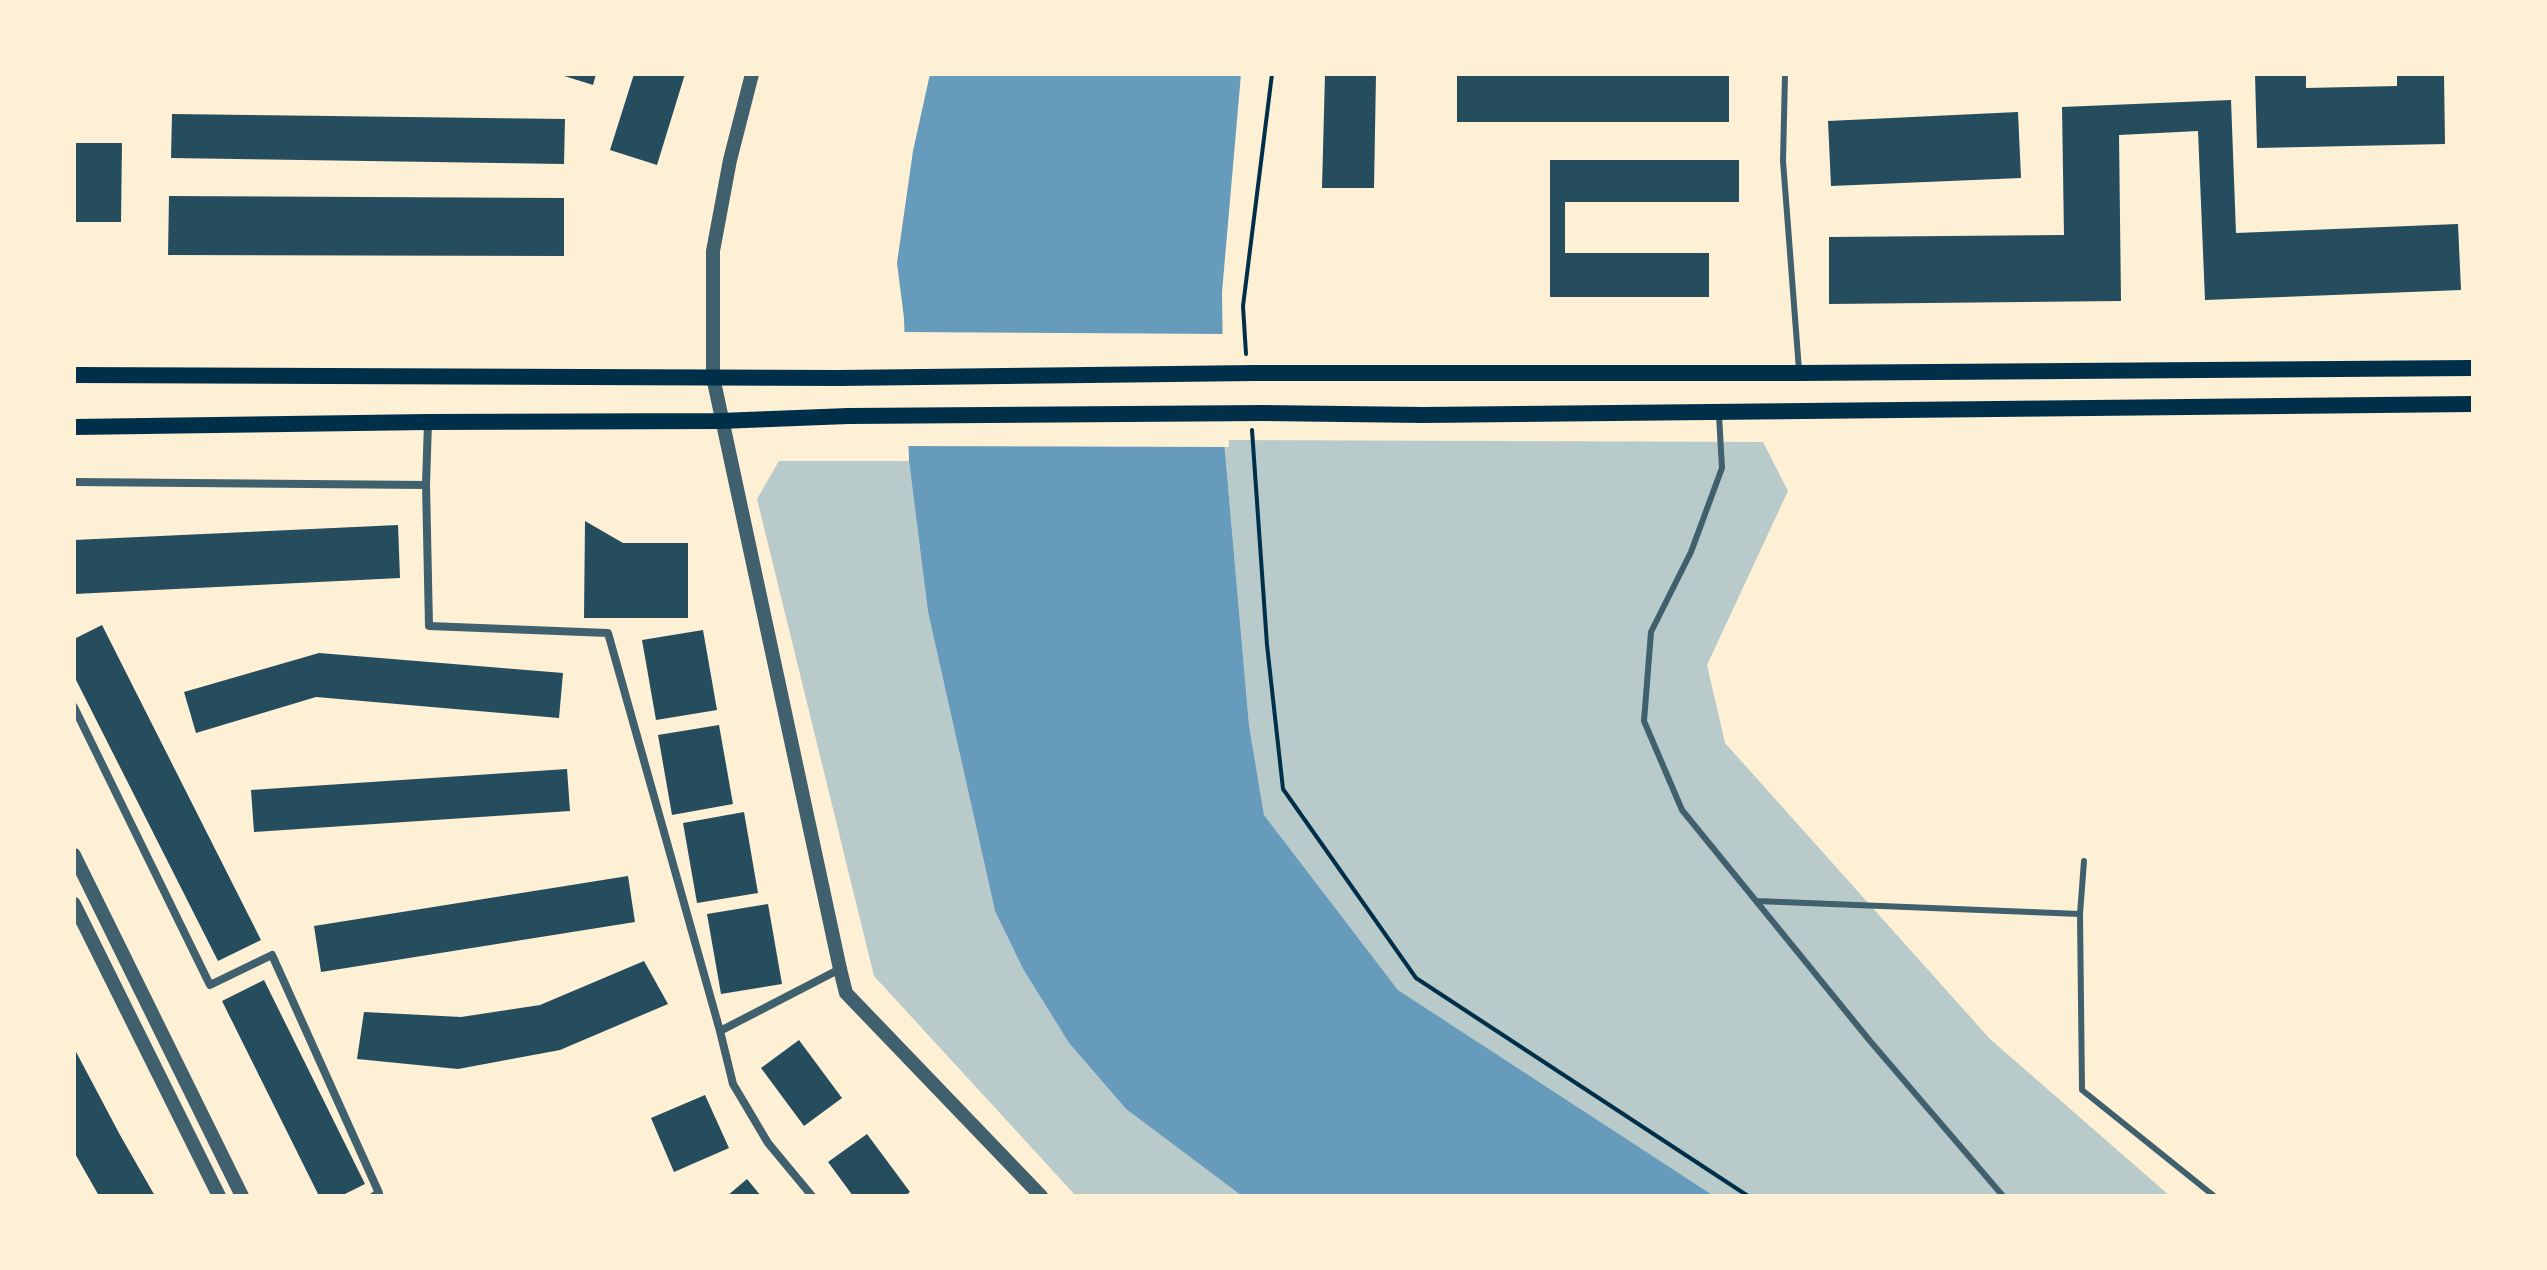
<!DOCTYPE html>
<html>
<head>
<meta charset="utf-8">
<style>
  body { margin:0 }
  #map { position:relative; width:2547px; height:1270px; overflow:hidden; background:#fdf0d5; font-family:"Varela Round",sans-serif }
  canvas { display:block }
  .frame { position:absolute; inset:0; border:76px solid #fdf0d5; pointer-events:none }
</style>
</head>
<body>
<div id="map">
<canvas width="2547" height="1270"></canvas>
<div class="frame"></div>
</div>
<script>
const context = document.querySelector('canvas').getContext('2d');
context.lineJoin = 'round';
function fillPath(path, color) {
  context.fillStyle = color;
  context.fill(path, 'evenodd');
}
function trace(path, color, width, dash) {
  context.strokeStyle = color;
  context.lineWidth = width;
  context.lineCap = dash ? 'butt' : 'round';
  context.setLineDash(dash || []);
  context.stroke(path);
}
fillPath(new Path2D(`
  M1224,440l539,2 25,49 -81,174 18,78 265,296 180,157h-456l-316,-206 -134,-175 -15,-90z
  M779,461h130l19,151 67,299 28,58 46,74 57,66 116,87h-166l-202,-220 -117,-477z`), '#b9caca');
fillPath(new Path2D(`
  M930,74h311l-19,218 2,148 25,285 15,90 134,175 316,206h-472l-116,-87 -57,-66 -46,-74 -28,-58 -67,-299 -19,-151 -5,-143 -7,-55 16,-112z`), '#669bbc');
fillPath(new Path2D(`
  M901,332l326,2 2,113 -324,-1z`), '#fdf0d5');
fillPath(new Path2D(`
  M558,74h38l-3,11z
  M634,74h51l-28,91 -47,-15z
  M1325,74h51l-2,114h-52z
  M1457,74h272v48h-272z
  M2255,74h51v14l91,-2v-12h47l1,70 -188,4z
  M2231,100l5,133 222,-9 3,66 -256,10 -7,-169 -79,4 2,166 -292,3v-67l235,-2 -2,-128z
  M2018,112l3,66 -190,8 -3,-65z
  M172,114l393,5 -1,45 -393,-6z
  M74,143h48l-1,79h-47z
  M1550,160h189v42h-174v51h144v44h-159z
  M169,196l395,2v58l-396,-1z
  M585,521l38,22h65v75h-104z
  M398,525l2,53 -326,16v-54z
  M102,625l159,315 -43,21 -144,-285v-37z
  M703,630l14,80 -61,10 -14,-80z
  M319,653l244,20 -4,45 -243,-21 -120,36 -12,-41z
  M719,725l14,79 -61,11 -14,-80z
  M567,769l3,42 -316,21 -3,-42z
  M744,812l14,81 -61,10 -14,-80z
  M628,876l7,46 -314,50 -7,-46z
  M768,904l14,80 -61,10 -14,-80z
  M644,961l24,43 -108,46 -102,19 -101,-10 7,-47 97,5 79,-12z
  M264,980l101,204 -24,12h-22l-97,-195z
  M799,1040l43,58 -38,28 -43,-58z
  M74,1048l46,87 35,61h-56l-21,-37 -4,-7z
  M705,1095l24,53 -55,24 -23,-54z
  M867,1134l43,58 -5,4h-52l-25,-34z
  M747,1179l14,17h-34z`), '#264d5e');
trace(new Path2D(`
  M1246,354l-3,-48 29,-232
  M1252,430l15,215 16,144 133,189 332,218`), '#003049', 4);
trace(new Path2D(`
  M1785,74l-2,87 16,209
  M1719,415l3,53 -31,84 -40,80 -7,89 38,89 188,231 133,155
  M2084,861l-4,53 2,176 132,106
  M1757,901l323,13`), '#3f606c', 6);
trace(new Path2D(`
  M74,482l352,3 3,141 179,7 112,398 120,-62
  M426,485l2,-63
  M74,707l136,278 62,-30 107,238 -5,3
  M720,1031l13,53 35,59 44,53`), '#3f606c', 8);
trace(new Path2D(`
  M752,74l-22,86 -17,91v126l127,592 6,24 195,203
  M74,855l168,341
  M74,904l145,292`), '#3f606c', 14);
trace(new Path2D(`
  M74,375l765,3 415,-5h545l674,-5
  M74,427l354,-5 292,-1 128,-5 416,-3 159,2 1050,-11`), '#003049', 16);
</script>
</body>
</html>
